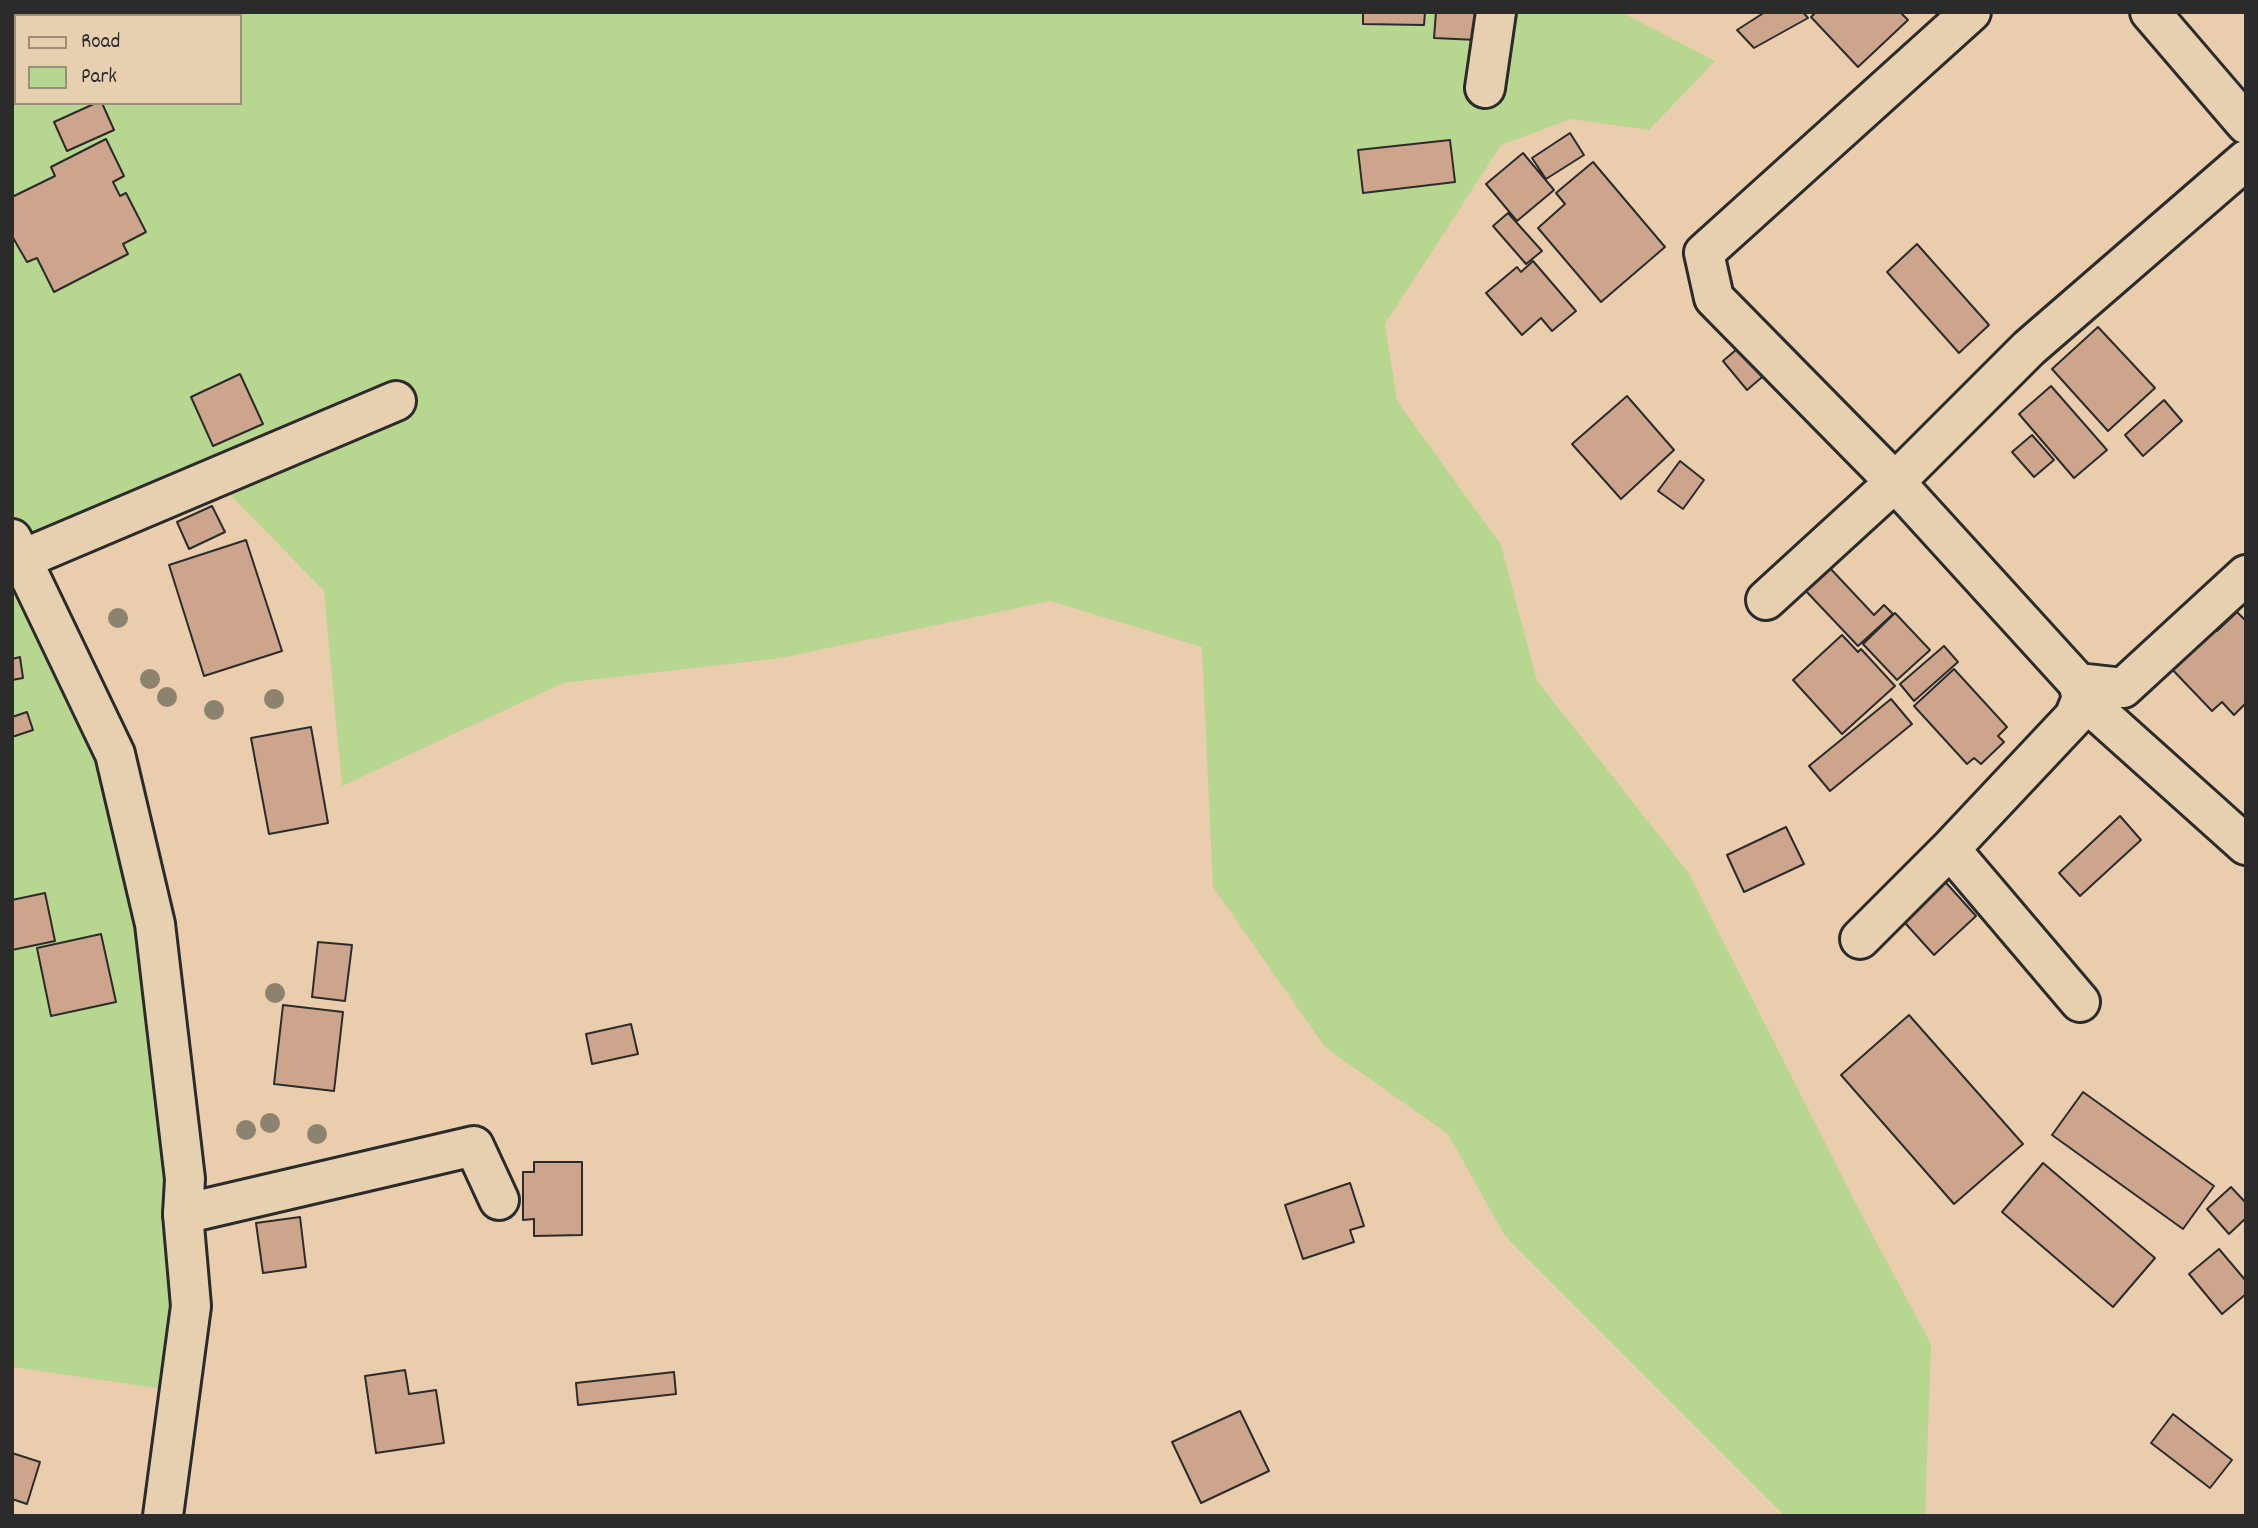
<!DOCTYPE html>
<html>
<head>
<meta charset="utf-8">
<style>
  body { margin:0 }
  #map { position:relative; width:2258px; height:1528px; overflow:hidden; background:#e9cdad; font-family:Dekko,sans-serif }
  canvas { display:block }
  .frame { position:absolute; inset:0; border:14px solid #2b2b2b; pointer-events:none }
  .legend { position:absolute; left:14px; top:14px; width:228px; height:91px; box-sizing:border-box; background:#e7d0b0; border:2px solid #9c8e7b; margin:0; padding:9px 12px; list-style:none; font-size:21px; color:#2b2b2b }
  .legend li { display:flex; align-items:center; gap:14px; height:35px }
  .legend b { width:35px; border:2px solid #9c8e7b }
</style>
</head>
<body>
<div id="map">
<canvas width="2258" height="1528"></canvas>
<div class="frame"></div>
<ul class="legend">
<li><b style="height:9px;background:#e7d0b0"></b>Road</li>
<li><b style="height:19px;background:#b7d68f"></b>Park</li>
</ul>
</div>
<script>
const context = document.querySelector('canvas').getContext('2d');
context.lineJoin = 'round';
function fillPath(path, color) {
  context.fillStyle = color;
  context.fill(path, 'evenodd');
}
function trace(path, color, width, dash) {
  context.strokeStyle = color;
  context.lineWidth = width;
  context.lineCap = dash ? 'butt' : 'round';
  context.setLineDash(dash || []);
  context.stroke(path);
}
fillPath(new Path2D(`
  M12,12h1609l94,49 -66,69 -78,-11 -70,26 -116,179 12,77 104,144 36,136 151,191 169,334 74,138 -6,172h-140l-280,-280 -57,-102 -123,-87 -112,-160 -11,-240 -152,-46 -269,57 -218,25 -221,103 -18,-195 -108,-111 -190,96 135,350 31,295 -21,169 -159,-23zM16,16h224v87h-224z`), '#b7d68f');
const building = new Path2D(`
  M1363,12h62l-1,13 -61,-1z
  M1436,12h42l-1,28 -43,-2z
  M1765,12h38l5,6 -54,30 -17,-18z
  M1816,12h84l8,8 -50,47 -47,-50z
  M96,103h6l12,27 -47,21 -13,-29z
  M1570,133l14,22 -38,24 -14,-21z
  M106,139l18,37 -11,6 7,14 6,-3 20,39 -23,12 5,10 -74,38 -17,-34 -10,4 -15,-26v-39l43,-21 -4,-9z
  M1450,140l5,42 -92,11 -5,-43z
  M1523,153l31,37 -37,31 -31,-37z
  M1593,162l72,85 -64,55 -63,-74 27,-24 -9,-11z
  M1508,213l34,38 -16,13 -33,-38z
  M1917,244l72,81 -30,28 -72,-81z
  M1533,261l43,50 -24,20 -11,-13 -19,17 -36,-42 31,-26 4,5z
  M2098,327l57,61 -47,43 -56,-62z
  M1744,343l24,29 -21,18 -24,-29z
  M240,374l23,50 -50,22 -22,-49z
  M2051,386l56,64 -33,28 -55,-64z
  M1627,396l47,54 -53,49 -49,-55z
  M2164,400l18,21 -39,35 -18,-21z
  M2032,435l22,25 -20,17 -22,-25z
  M1680,461l24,19 -21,29 -25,-18z
  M212,506l13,26 -36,17 -12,-27z
  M246,540l36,111 -78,25 -35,-111z
  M1828,566l46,49 10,-10 9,9 -35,32 -54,-57z
  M2237,612l9,9v82l-12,12 -12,-13 -10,9 -45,-47 42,-41 8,8z
  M1895,613l35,37 -33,30 -34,-36z
  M1842,635l16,17 3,-3 34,37 -53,48 -49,-54z
  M1944,646l14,16 -44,39 -14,-17z
  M20,657l3,21 -11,2v-21z
  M1954,669l53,58 -9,9 6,6 -23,22 -7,-6 -7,6 -53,-58z
  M1891,699l21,25 -82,67 -21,-25z
  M27,712l6,18 -21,7v-20z
  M311,727l17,96 -59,11 -18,-96z
  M2120,816l21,24 -61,56 -21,-23z
  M1786,827l18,37 -60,28 -17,-37z
  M1939,875l37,41 -42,39 -37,-41z
  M45,893l10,48 -43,9v-50z
  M101,934l15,68 -65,14 -14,-68z
  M318,942l34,3 -7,56 -33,-4z
  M283,1005l60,7 -9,79 -60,-7z
  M1909,1015l114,129 -69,60 -113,-129z
  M631,1024l7,30 -46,10 -6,-30z
  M2083,1092l131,94 -31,43 -131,-94z
  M534,1162h48v73l-48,1v-17l-11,1v-48h11z
  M2043,1163l112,95 -42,49 -111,-95z
  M1350,1183l14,43 -14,4 4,12 -51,17 -18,-54z
  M2231,1187l15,16v15l-17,16 -22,-25z
  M300,1217l6,50 -43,6 -7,-50z
  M2219,1249l27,32v13l-24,20 -33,-40z
  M405,1370l4,24 27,-4 8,53 -68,10 -11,-77z
  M674,1372l2,22 -98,11 -2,-22z
  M1240,1411l29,60 -68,32 -29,-61z
  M2173,1414l59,46 -22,28 -59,-45z
  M12,1453l28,9 -13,42 -15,-5z`);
fillPath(building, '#cda58c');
trace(building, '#2b2b2b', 2);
const street = new Path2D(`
  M2150,12l96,112
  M1485,88l11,-76
  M23,559l373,-158
  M1766,600l129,-118 134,-134 217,-188
  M2078,683l45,5 123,-113
  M2082,698l164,147
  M1950,849l130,153
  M1860,939l90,-90 124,-132 8,-19 -4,-15 -183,-201 -181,-184 -10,-45 267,-241
  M183,1214l291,-68 25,54`);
const secondary = new Path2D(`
  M12,539l103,215 40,170 30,255 -2,35 8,92 -28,210`);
trace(street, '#2b2b2b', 44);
trace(secondary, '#2b2b2b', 44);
trace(street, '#e7d0b0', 38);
trace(secondary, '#e7d0b0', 38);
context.fillStyle = '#8c826e';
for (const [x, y] of [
  [118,618],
  [150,679],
  [167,697],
  [274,699],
  [214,710],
  [275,993],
  [270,1123],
  [246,1130],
  [317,1134]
]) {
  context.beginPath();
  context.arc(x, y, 10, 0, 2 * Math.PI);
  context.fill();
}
</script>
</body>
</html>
